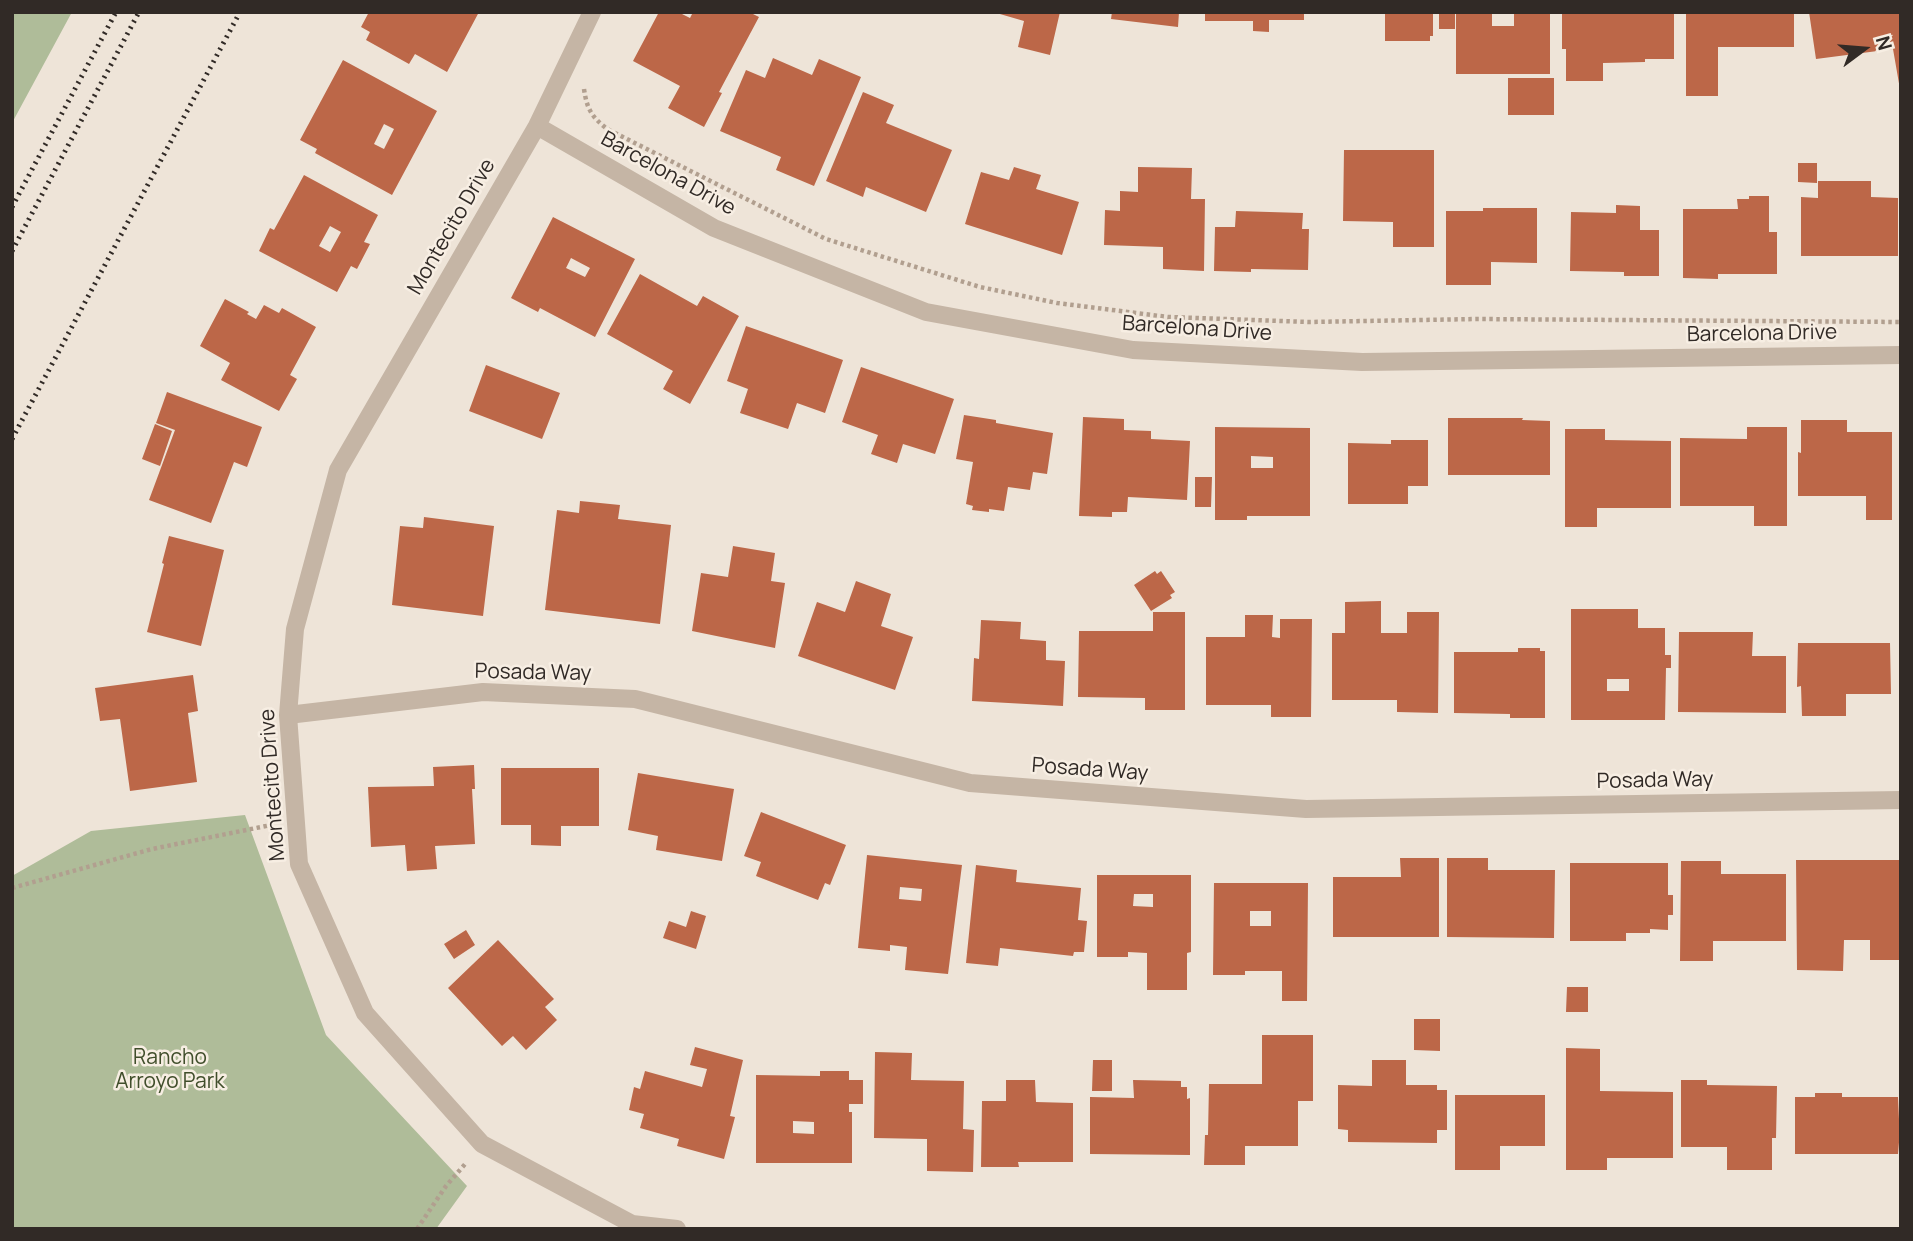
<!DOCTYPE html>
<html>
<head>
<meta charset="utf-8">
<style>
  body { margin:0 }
  #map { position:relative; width:1913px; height:1241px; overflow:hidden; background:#eee4d8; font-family:Manrope,sans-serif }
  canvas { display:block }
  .frame { position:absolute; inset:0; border:14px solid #312a26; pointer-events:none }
  .north { position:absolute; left:1829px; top:14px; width:70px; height:70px; -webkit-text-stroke:5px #f7eee3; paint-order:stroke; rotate:74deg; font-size:19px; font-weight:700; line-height:28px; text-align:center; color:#312a26 }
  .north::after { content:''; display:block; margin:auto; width:24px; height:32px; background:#312a26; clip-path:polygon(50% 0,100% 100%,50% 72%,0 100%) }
</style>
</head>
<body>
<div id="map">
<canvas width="1913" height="1241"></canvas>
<div class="frame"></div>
<div class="north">N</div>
</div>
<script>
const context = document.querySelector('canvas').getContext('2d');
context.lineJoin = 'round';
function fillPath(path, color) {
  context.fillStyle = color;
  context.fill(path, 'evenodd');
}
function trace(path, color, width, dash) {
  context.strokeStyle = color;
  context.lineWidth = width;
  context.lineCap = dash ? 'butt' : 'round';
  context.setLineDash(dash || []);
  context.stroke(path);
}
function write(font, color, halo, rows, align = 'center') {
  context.font = font + ' Manrope,sans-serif';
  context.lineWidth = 5;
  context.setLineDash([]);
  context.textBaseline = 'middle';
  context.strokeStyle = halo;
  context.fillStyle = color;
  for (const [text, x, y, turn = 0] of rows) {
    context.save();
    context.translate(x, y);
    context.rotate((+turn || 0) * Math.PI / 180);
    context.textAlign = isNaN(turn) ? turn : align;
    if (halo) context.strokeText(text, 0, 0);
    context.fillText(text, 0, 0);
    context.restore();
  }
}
fillPath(new Path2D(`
  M12,12h60l-60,111z
  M245,815l81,220 141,151 -31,43h-424v-353l79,-45z`), '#afbc99');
fillPath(new Path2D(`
  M369,12h110l-32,60 -32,-18 -6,10 -43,-24 4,-8 -9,-5z
  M659,12h19l12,6 3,-6h56l10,5 -40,75 3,1 -18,34 -36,-19 12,-22 -47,-25z
  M993,12h67l-10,43 -32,-8 6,-26z
  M1112,12h67l-1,15 -67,-8z
  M1205,12h99v8h-35v12l-16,-1v-10h-48z
  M1385,12h48v24h-3v5h-45z
  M1439,12h16v17h-16z
  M1456,12h36v14h22v-14h36v62h-94z
  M1562,12h112v47h-29v3l-42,1v18h-37v-32h-4z
  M1686,12h108v35h-76v49h-32z
  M1809,12h92v83l-8,-46 -77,10z
  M773,58l39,17 7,-16 42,18 -47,109 -38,-16 5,-13 -61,-26 26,-61 19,8z
  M343,60l94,51 -45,84 -77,-42 2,-4 -17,-9zM384,124l10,5 -10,20 -10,-5z
  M1508,78h46v37h-46z
  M863,92l31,13 -8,18 66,27 -26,62 -60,-25 -3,10 -37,-16z
  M1344,150h90v97h-41v-25l-50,-1z
  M1798,163h19v20l-19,-1z
  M1014,167l27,8 -5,14 43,13 -17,53 -97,-31 16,-52 28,8z
  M1138,167l54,1 -1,31h14l-1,72 -41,-2v-22l-59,-2 1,-35 15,1v-20l18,1z
  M304,175l74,40 -14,27 6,2 -13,25 -6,-3 -14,26 -78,-41 11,-23 4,2zM330,226l11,6 -11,20 -11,-6z
  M1818,181h53v16l27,1v58h-97v-59l17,1z
  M1749,196h20v36h8v42h-59v5l-35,-1v-69h55l-1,-10h12z
  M1616,205l24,1v24h19v46h-35v-4l-54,-1 1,-59 45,1z
  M1483,208h54v55l-46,-1v23h-45v-74h37z
  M1236,211l67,2 -1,16h7l-1,41 -57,-1v3l-37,-1 1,-44h20z
  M553,217l82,42 -40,78 -55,-29 -2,4 -27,-14zM571,258l19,10 -5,9 -19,-9z
  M640,274l57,32 6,-10 36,20 -49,88 -27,-15 10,-18 -66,-37z
  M225,299l24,13 -2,2 9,5 8,-14 15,8 3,-5 34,19 -26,48 7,4 -18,32 -58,-31 9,-17 -30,-17z
  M746,326l97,34 -18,53 -28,-10 -9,26 -48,-16 8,-24 -21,-8z
  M486,365l74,28 -18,46 -73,-28z
  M861,367l93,32 -19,55 -32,-10 -6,19 -26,-9 7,-19 -36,-13z
  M167,392l95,35 -15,40 -13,-5 -23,61 -62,-23 26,-70 -19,-7z
  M964,415l32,5v3l57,10 -6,41 -14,-2 -3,18 -22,-3 -4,24 -15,-2v3l-17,-2 1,-4 -7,-2 7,-42 -17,-3z
  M1083,417l41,2v11l27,1v8l39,2 -3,59 -59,-3 -1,15h-15v5l-33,-1z
  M1448,418h75l-1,2 28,1v54h-102z
  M1801,420h46v12h45v88h-26v-24h-68v-44l3,1z
  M155,424l17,7 -12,35 -18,-7z
  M1215,427l95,1v88h-63v4h-32zM1251,456l22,1v11h-22z
  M1747,427h40v99h-33v-20h-74v-68l67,1z
  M1565,429h40v11l66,1v67h-74v19h-32z
  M1391,440h37v46h-20v18h-60v-61l43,1z
  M1195,477h17l-1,30h-16z
  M580,501l40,4 -2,14 53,6 -11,99 -115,-14 12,-100 22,3z
  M424,517l70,9 -11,90 -91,-11 8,-79 23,2z
  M169,536l55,14 -23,96 -54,-14 17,-68 -2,-1z
  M733,546l42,7 -4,28 14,2 -10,65 -83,-17 9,-58 27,4z
  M1155,571l2,3 4,-3 14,21 -5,3 2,3 -21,13 -17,-26z
  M856,581l35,13 -10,32 32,11 -18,53 -97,-34 19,-54 28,10z
  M1381,601v32h26v-21h32l-1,101 -41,-1v-12h-65v-67h13v-31z
  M1571,609h67v19h27v27h6v13h-5l-1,52h-94zM1607,679h22v12h-22z
  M1153,612h32v98h-40v-12l-67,-1 1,-66h74z
  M1245,615h28l-1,22 8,1v-19h32l-1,98h-40v-12h-65v-68h39z
  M981,620l40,2 -1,17 26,2v19l19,1 -2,45 -91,-5 2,-43 5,1z
  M1679,632h74l-1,24h34v57l-108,-1z
  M1798,643h92l1,51h-45v22h-44l-1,-30 -4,1z
  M1518,648h22v3h5v67h-35v-4l-56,-1v-61h64z
  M193,675l5,36 -10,2 9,69 -67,9 -10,-72 -20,2 -5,-33z
  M474,765l1,24h-3l3,55 -40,2 2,23 -30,2 -2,-26 -34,2 -3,-60 66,-1 -1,-19z
  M501,768h98v58h-38v20l-30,-1v-20h-30z
  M638,773l96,16 -12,72 -66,-11 2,-14 -30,-6z
  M761,812l85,33 -16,40 -5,-2 -7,17 -62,-24 5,-14 -17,-6z
  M867,855l95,10 -14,109 -43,-4 2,-23 -17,-2v6l-32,-3zM900,887l22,2 -1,12 -22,-2z
  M1400,858h39v79h-106v-60h68z
  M1447,858h41v12h67l-1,68 -107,-1z
  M1796,860h105v100h-31v-20h-26l-1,31 -46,-1z
  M1681,861h40v13h65v67h-73v20h-33z
  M1570,863h98v32h5v20h-5v15l-18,-1v4h-24v8h-56z
  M976,865l41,5 -1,12 65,6 -3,32 9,1 -3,31h-10l-1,4 -73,-8 -2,18 -32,-3z
  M1097,875h94v77l-4,1v37h-40v-37l-19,-1v5h-31zM1134,894h19v13l-20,-1z
  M1214,883h94l-1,118h-25v-30h-37v4h-32zM1250,911h21v15h-21z
  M691,911l15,5 -10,33 -33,-11 6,-17 17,6z
  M466,930l9,15 -21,14 -10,-15z
  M498,940l56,59 -9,8 12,13 -31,30 -13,-14 -11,10 -54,-58z
  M1567,987h21v25h-22z
  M1414,1019h26v32l-26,-1z
  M1262,1035h51v66h-15v45h-53v19h-41l1,-30h3l1,-51h53z
  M695,1047l48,13 -13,56 5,1 -11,42 -47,-13 2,-7 -39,-11 4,-14 -15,-4 5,-23 6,2 5,-18 57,16 5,-18 -17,-4z
  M1566,1048l34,1v42l73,1v66h-66v12h-41z
  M875,1052l37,1 -1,27 53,1 -1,48 11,1 -1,42 -46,-1v-32l-53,-1z
  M1093,1060h19v31h-20z
  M1372,1060h34v25h31v5h10v40h-10v13l-89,-1v-12l-10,-1v-44l34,1z
  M820,1071h29v9h14v24h-14v8h3v51h-96v-88l64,1zM793,1121l21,1v12l-21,-1z
  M1006,1080h29l1,22 37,1v59h-55l1,5h-38l1,-66h24z
  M1133,1080l48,1v6h6v12l3,-1v57l-100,-1v-57l44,1z
  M1681,1080h26v5l70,1 -1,52h-4v32h-45v-23h-46z
  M1815,1093h27v4h56l1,22h2l-3,35h-103v-57h20z
  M1455,1095h90v51h-45v24h-45z`), '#bc6748');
trace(new Path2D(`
  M584,89c3,20 7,27 23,40l219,110 154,48 77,16 111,14 141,5 169,-3 423,3
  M12,888l140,-39 119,-24
  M417,1229l29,-43 20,-23`), '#b19f8f', 4.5, [3.5, 3.5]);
trace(new Path2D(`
  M592,12l-55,114 -199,344 -43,159 -7,86 11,149 66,149 117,131 150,80 45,5
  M537,126l177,102 212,84 207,38 229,12 539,-7
  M288,715l195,-23 152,7 335,84 336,26 595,-9`), '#c5b5a5', 18);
trace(new Path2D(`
  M12,207l104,-195
  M12,251l127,-239
  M12,439l228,-427`), '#312a26', 5, [2, 5]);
write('21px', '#312a26', '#f7eee3', [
  ["Barcelona Drive",668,174,29],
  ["Montecito Drive",452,227,-60],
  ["Barcelona Drive",1197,329,4],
  ["Barcelona Drive",1762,334,-1],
  ["Posada Way",533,673,1],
  ["Posada Way",1090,770,4],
  ["Posada Way",1655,781,-1],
  ["Montecito Drive",273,785,-94]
]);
write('21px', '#404e2b', '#f7eee3', [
  ["Rancho",170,1058],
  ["Arroyo Park",170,1082]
]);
</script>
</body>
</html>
